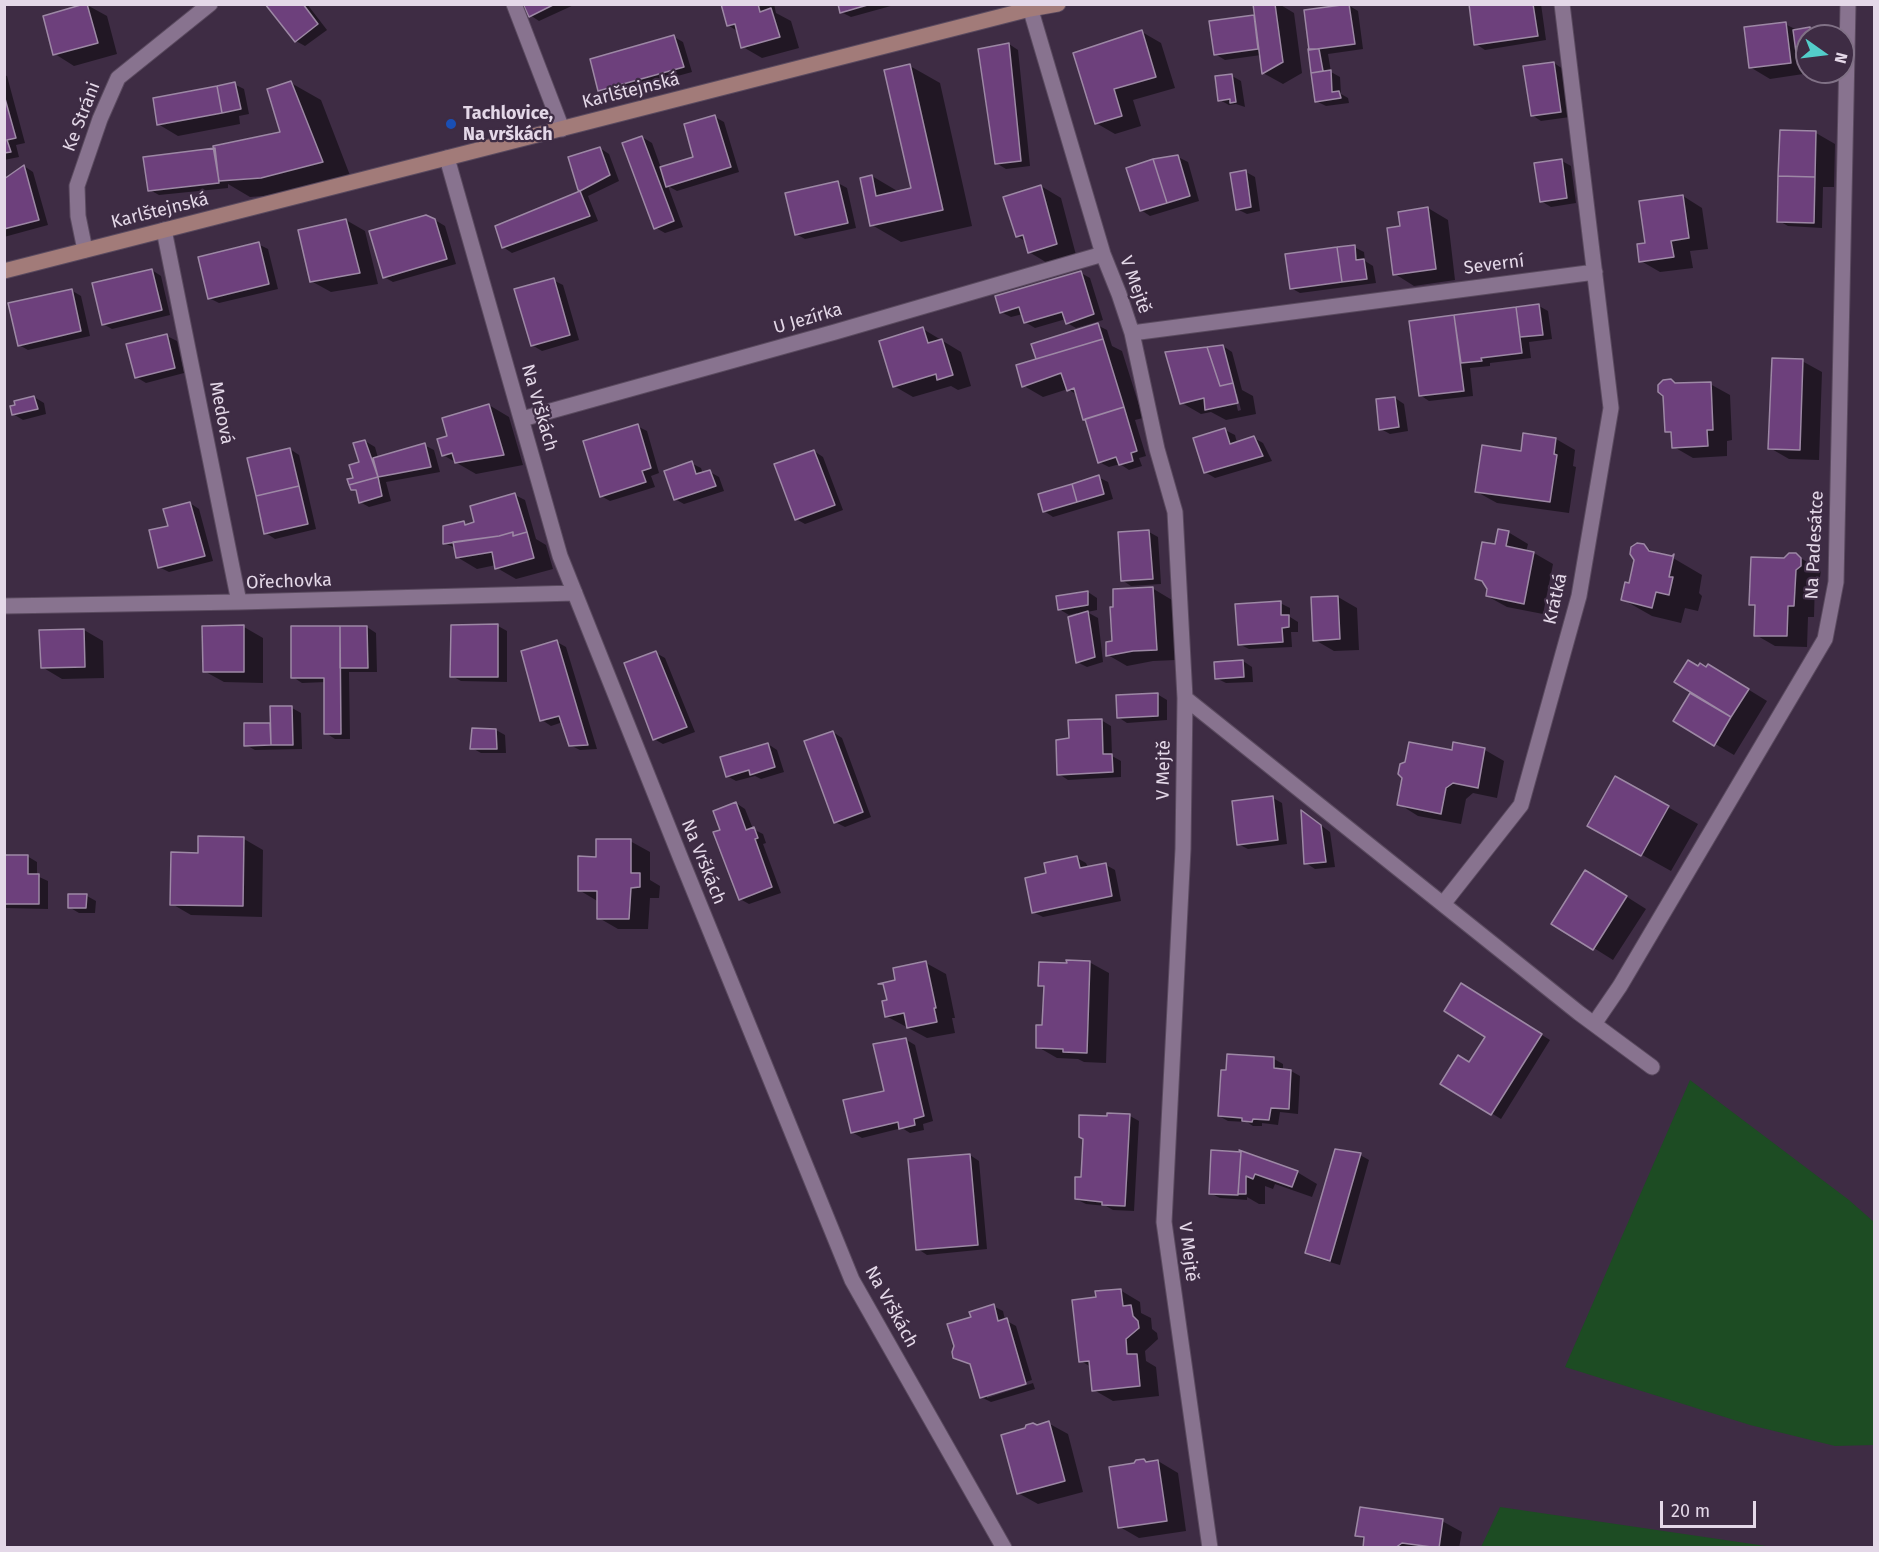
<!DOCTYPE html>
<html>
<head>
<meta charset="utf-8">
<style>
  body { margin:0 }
  #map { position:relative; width:1879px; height:1552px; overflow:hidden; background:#3e2c44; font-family:"Fira Sans",sans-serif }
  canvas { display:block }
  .frame { position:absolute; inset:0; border:6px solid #e4d8e8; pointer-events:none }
  .north { position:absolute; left:1795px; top:24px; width:60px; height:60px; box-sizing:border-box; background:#3e2c44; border:2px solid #807186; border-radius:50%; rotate:104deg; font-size:16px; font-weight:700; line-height:24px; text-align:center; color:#e4d8e8 }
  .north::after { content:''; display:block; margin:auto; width:21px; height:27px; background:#53cdca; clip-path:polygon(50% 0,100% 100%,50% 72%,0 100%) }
  .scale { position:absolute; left:1660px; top:1501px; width:96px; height:27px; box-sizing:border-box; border:3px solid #e4d8e8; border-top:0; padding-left:8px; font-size:18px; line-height:21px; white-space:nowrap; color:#e4d8e8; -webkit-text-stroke:4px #3e2c44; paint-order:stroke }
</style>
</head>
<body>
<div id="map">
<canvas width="1879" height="1552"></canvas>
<div class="frame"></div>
<div class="north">N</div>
<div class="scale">20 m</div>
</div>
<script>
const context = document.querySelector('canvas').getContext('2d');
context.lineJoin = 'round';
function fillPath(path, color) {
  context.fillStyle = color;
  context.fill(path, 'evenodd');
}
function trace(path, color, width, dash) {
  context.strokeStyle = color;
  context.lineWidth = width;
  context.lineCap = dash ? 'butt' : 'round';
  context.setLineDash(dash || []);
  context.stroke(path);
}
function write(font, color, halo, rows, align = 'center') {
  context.font = font + ' "Fira Sans",sans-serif';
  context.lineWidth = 4.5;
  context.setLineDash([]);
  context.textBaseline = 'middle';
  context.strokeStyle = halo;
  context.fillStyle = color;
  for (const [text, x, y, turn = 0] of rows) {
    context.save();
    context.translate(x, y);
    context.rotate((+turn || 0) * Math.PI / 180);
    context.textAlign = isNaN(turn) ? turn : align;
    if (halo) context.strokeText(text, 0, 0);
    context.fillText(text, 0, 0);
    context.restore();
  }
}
fillPath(new Path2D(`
  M1690,1080l159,120 25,22v223l-39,1 -85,-21 -185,-58z
  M1500,1507l266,39 -285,1z`), '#1d4c23');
fillPath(new Path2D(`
  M267,4h40l20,26 -22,16 -9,-5z
  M525,4h51l-37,17 -9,-6z
  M723,4h51l2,9 15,8 8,27 -37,10 -19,-11 -6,-16 -9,-6z
  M839,4h59l-47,13 -10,-5z
  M1254,4h25l15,9 8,60 -19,11 -20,-11 -2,-18 -36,5 -10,-6 -4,-32 45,-6z
  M1470,4h71l5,36 -61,10 -9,-6z
  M87,5l20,11 10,38 -43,12 -19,-12z
  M1348,5l10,6 5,38 -35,5 3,18 9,5 1,17 7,4 1,5 -23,3 -10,-5 -11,-89z
  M1785,24l12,6 13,-2 9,6 1,2h-13v36l3,1 -40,6 -20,-12z
  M1142,32l19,11 14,45 -42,12 8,26 -26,8 -19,-11z
  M674,37l9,5 9,30 -83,23 -10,-5z
  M1009,44l9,6 12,116 -24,3 -10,-6z
  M1554,63l9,6 7,48 -29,4 -9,-6z
  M910,66l30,17 32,143 -71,16 -29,-17v-49l27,16 14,-3z
  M4,75l3,1 18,67 -9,2 3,12 -15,3z
  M1232,76l9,5 4,26 -9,-3 -7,1 -9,-5z
  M291,83l30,17 30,78 -60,16 -41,3 -22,-13v4l-69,7 -9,-5 131,-57z
  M234,84l10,5 5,25 -10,2 1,8 -62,12 -20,-12z
  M715,117l9,5 15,50 -62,19 -9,-5 15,41 -18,6 -9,-5 -14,-91 10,6 9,25 34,-10z
  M1816,133l19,11 -1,43h-11l-1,41 -34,-2 -9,-5z
  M600,148l9,6 10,27 -31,15 10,25 -86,32 -9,-6 -6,-20 86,-36 -4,-2z
  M1178,157l10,5 11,39 -49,15 -9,-6z
  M1562,161l9,5 5,37 -25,4 -10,-6z
  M24,166l9,6 15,53 -44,12v-56z
  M1246,172l9,5 5,34 -13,3 -10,-5z
  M838,183l9,5 9,40 -51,11 -9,-5z
  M1041,186l20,12 15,57 -27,9 -20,-12 -3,-10 -9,-6z
  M1683,196l19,12 6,41 -18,2 3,17 -33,4 -19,-11 5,-17z
  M1428,208l20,12 7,60 -41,6 -19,-12 7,-46z
  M346,220l19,11 13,53 -47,8 -20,-11z
  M435,220l10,6 11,38 -63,18 -9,-5z
  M258,244l10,5 10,40 -59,14 -10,-5z
  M1354,247l10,5 1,9 8,5 3,17 -76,10 -9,-5z
  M152,270l9,6 9,39 -58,14 -9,-5z
  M1081,273l9,5 13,42 -27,8 -9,-5 -1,-4 -31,9 -10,-6 -2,-8 -12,3 -10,-5z
  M553,280l10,5 16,55 -37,11 -10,-6z
  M71,290l10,6 9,40 -62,14 -9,-5z
  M1539,306l9,5 4,28 -23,3 2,16 -41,5v3l-20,2 3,28 -44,5 -9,-6 -9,-73z
  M1097,325l10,5 5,16 10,5 21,67 -8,2 11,36 -7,2 3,8 -13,4 -9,-6 -11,3 -10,-5 -22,-67 -9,-6 -25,8 -19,-11 14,-26 -5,-15z
  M923,329l38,23 10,34 -13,4 -7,-4 -38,11 -19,-11z
  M167,336l10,5 7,32 -38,10 -10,-6z
  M1223,346l9,6 10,38 11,6 3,18 -30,6 -15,-8 -10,2 -19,-11zM1234,394h3l4,16 -3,1z
  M1802,361l20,11 -3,88 -30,-1 -19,-11z
  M1677,384h33l20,11 2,45 -5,1v15l-34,2 -19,-11 -1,-12 -6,-4 -2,-35z
  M34,397l10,6 2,11 -23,6 -10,-6z
  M1395,398l9,6 4,27 -18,3 -9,-5z
  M489,405l20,12 14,48 -47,9 -33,-19 5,-18z
  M637,426l10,5 12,42 -8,3 4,11 -45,14 -9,-5z
  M1225,430l10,5 2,8 17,-5 9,5 9,18 -57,17 -10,-6z
  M1556,439l19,11 -2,16 3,1 -7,46 -72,-10 -20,-11 45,-40z
  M365,441l10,6 3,11 46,-13 10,5 6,22 -54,10 5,19 -22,6 -9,-5 -2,-9 -6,-4z
  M290,449l9,6 17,74 -41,10 -9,-6z
  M814,451l9,6 20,53 -38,14 -9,-5z
  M691,463l10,5 2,6 7,-2 9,5 5,14 -40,13 -9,-5z
  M1098,477l10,5 5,17 -60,18 -9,-6z
  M515,495l10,5 11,39 10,6 7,24 -37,10 -19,-11 -1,-3 -19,4 -20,-12 -1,-9 -12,-5 20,-20 4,2 8,-2z
  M190,503l9,6 14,52 -44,11 -10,-5 10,-40z
  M1149,532l9,5 3,47 -30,2 -9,-6z
  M1508,532l20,12 -2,8 8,1 19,11 -10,50 -36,-7 -20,-11 2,-7 -3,-5 -10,-5 20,-33z
  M1644,546l15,9 14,3 29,17 -3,18 3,3 -4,15 -13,-3 -4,15 -29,-7 -30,-17 8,-14 6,-25z
  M1796,555l25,16 -1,6 -5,5 -1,35h-6l-1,30 -32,-1 -19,-11v-28l-5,-3 33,-45z
  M1152,588l20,12 4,60 -23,1 -26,5 -19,-11 6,-13z
  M1088,592l9,6v12l-10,2 11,6 5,44 -16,5 -10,-5v-49l-8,2 -10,-6z
  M1338,597l19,11 2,42 -25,1 -19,-11z
  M1280,603l10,5v9l8,5v10h-7l1,15 -43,2 -10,-5z
  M498,626l9,5v51l-46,-1 -9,-5z
  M244,627l19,11v45l-39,-1 -20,-11z
  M367,627l9,6 1,39h-28l1,67h-15l-9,-6v-51l-24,1 -9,-6 -1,-49z
  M84,630l19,11 1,37 -42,1 -20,-12z
  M557,642l9,5 31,102 -17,1 -10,-5 -7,-23 -12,4 -9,-6z
  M656,653l9,5 30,74 -32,12 -9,-5z
  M1243,661l9,6 1,15 -27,1 -10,-5z
  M1699,668l29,9 39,24 -33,54 -58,-34 16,-29z
  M1157,694l10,6v20l-40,3 -9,-6z
  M292,708l9,5 1,36 -47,1 -9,-5v-20h25z
  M1101,720l10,6 1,30 9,5v16l-53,3 -9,-6z
  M496,730l9,5 1,18h-25l-9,-5z
  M833,732l9,6 29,79 -26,10 -10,-5z
  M768,744l9,6 7,22 -23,7 -6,-3 -19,5 -9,-5z
  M1454,744l31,6 19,11 -7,37 -24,-5 -7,6 -5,25 -43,-8 -19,-12 54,-52z
  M1616,778l82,46 -27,47 -52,-29z
  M1273,798l9,5 5,41 -39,5 -10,-5z
  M736,803l9,6 8,20 10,5 3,9 -3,1 18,49 -32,11 -9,-5 -18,-68z
  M1303,812l27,20 5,35 -20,2 -9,-6z
  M244,839l19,11 -1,67 -71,-2 -19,-11 27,-50z
  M630,841l20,11v28l10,6 -1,12h-9l-2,31h-30l-19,-11v-16l-20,-12 19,-32z
  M4,856h23l10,6v14l11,5v28l-44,-1z
  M1077,858l9,5 2,5 18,-3 9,5 6,31 -78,16 -10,-5 15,-38z
  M1605,883l41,26 -33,51 -59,-37z
  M87,896l9,5 -1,12h-16l-10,-6z
  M1089,962l20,11 -3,90 -22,-1 -6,-3 -21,-1 -19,-11 6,-21 1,-38 -5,-3 28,-20z
  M926,963l20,11 9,44h-3l3,15 -28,5 -41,-22 2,-15 9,-20z
  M1471,991l79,49 -49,79 -59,-36 28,-20 17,-27z
  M905,1039l10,6 18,76 -10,3 1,6 -14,3 -8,-5 -40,10 -10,-6 33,-40z
  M1274,1059l9,5v6l8,1 9,5 -2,38 -18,-2 -2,13 -16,-2v3h-9l-6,-4 -19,-1 -9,-5z
  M1130,1116l9,5 -5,90 -21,-1 -7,-4 -20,-2 -10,-5 32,-81z
  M1242,1152l55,20 20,12 -5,13 -37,-13 -2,5 -8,-3v18h-6l-12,-7v3l-27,-2 -10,-5z
  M970,1155l9,6 8,88 -60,6 -9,-6z
  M1360,1155l9,5 -29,105 -24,-7 -9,-5z
  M1120,1290l20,12 1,11 10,5 1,11 5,4 1,6 -13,12 1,10 10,6 3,29 -46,5 -19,-11 -3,-23 -10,-6 17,-62z
  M993,1306l10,5 2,9 11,6 16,54 -45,14v4l46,-15 2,6 -44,13 -10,-5 -9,-32 -18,-8 19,-39z
  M1048,1423l20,11 15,58 -45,12 -20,-11 8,-64z
  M1158,1461l20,12 8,58 -47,7 -19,-11z
  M1442,1521l20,11 -3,16h-95l1,-8 -8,-5z`), '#0007');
const building = new Path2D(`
  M84,4h3l11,39 -45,12 -10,-39z
  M265,4h38l15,20 -23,18z
  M523,4h32l-26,13z
  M721,4h37l2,8 11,-4 9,29 -39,11 -6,-24 -8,2z
  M838,4h33l-31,9z
  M1253,4h22l8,58 -21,12z
  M1349,4l6,40 -46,6 -5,-40z
  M1469,4h64l5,32 -64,9z
  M1254,15l4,34 -44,6 -5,-34z
  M1786,22l5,41 -42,5 -5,-41z
  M1810,27l2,9h-5v23l-10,1 -4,-30z
  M1142,30l14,47 -42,12 8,27 -27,8 -22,-71z
  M674,35l10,32 -86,24 -8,-32z
  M1009,43l12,118 -26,3 -17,-115z
  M1308,49h11l4,22 -12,2z
  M1554,62l7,50 -30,4 -8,-50z
  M910,64l33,146 -73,16 -10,-48 12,-3 4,21 35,-8 -27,-118z
  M1331,70l1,22 7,-1 2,7 -26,4 -4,-29z
  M1232,74l4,28 -6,1v-4l-12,2 -3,-25z
  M291,81l32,81 -62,16 -42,3 -6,-35 67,-14 -13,-43z
  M235,82l6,27 -19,4 -5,-27z
  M217,86l5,27 -65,12 -4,-27z
  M4,95l12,43 -9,2 4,12 -7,1z
  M715,115l16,52 -65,20 -6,-20 33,-10 -9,-33z
  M1780,130l36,1 -1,46 -37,-1z
  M642,136l32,85 -20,8 -32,-86z
  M600,147l10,28 -30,16 -2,-1 -10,-33z
  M215,148l4,35 -71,8 -5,-34z
  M1178,155l12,41 -23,7 -14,-44z
  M1153,159l14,44 -27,8 -14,-43z
  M1562,159l5,39 -27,4 -6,-39z
  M24,165l15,55 -35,9v-50z
  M1246,170l5,37 -15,3 -6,-37z
  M1778,176l37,1 -1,46 -37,-1z
  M838,181l10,42 -53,12 -10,-42z
  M1041,185l16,59 -29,9 -5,-18 -7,2 -13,-40z
  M580,191l10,25 -88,32 -7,-22z
  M1683,195l6,43 -18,3 3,16 -35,5 -2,-18 8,-1 -6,-42z
  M1428,207l8,62 -43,6 -6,-47 13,-2 -2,-14z
  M426,215l9,4 12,40 -64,19 -14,-47z
  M346,219l14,54 -50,9 -12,-52z
  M259,242l10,42 -61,15 -10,-42z
  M1355,245l1,15 8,-1 3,20 -25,3 -5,-35z
  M1337,247l5,35 -52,7 -5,-35z
  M152,269l10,41 -60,15 -10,-42z
  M1081,271l13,43 -28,10 -4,-12 -38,11 -5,-16 -19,6 -5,-17z
  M554,278l16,57 -39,11 -17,-57z
  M72,289l9,42 -63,15 -10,-43z
  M1539,304l4,31 -23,2 -4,-30z
  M1516,307l6,46 -41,5 1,3 -21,2 -7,-48z
  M1454,315l10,76 -45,5 -10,-75z
  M1098,323l5,16 -67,20 -5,-15z
  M923,327l5,16 14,-4 11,36 -16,5 -1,-6 -43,13 -14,-46z
  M167,334l8,34 -40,10 -9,-34z
  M1103,339l21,68 -41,13 -9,-32 -7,3 -6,-18 -39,14 -6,-22z
  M1223,345l10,38 -13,3 -13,-39z
  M1207,347l13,39 13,-3 5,20 -33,7 -1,-12 -24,6 -15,-52z
  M1772,358l31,1 -3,91 -32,-1z
  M1671,379l4,4 36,-1 2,48h-6l1,16 -36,2 -1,-16h-6l-2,-36 -5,-4v-7l5,-5z
  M34,396l4,13 -26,6 -2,-9 5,-1 -1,-4z
  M1395,397l4,30 -20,3 -3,-31z
  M489,404l15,51 -49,8 -3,-10 -10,3 -5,-17 10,-3 -5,-18z
  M1124,407l13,44 -6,2 2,8 -14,4 -3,-8 -18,6 -13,-44z
  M638,424l13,44 -9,3 4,11 -46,15 -17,-56z
  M1225,428l5,16 24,-8 9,20 -59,17 -11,-35z
  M1523,433l33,5 -2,16 3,1 -7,47 -75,-10 7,-47 39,6z
  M365,440l13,37 -29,8 -2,-6 6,-1 -4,-13 10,-3 -6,-19z
  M425,443l6,24 -53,10 -5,-19z
  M290,448l9,38 -43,10 -9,-38z
  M814,450l21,55 -40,15 -21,-56z
  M692,461l4,13 14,-4 6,16 -42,14 -10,-29z
  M1099,475l5,19 -27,8 -5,-18z
  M378,477l4,19 -23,7 -3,-13h-5l-2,-5z
  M1072,484l5,18 -34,10 -5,-18z
  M299,486l9,38 -44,10 -8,-38z
  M515,493l12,39 -14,4v-4l-14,4 -56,8v-18l21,-5 1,4 9,-3 -4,-16z
  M190,502l15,54 -47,12 -9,-38 19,-4 -5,-17z
  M1498,529l11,2 -3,15 28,6 -10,52 -38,-8 1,-7 -5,-8 -7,-2 7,-37 13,2z
  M1149,530l4,49 -32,2 -3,-49z
  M513,532v4l14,-4 7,26 -39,11 -3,-17 -36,6 -3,-16 46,-6z
  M1637,543l7,1 5,7 23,5 2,-2 -5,23h4l-4,18 -13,-3 -4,16 -31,-8 4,-18 4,1 5,-23 -4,-6 1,-7z
  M1789,553h7l5,5v8l-5,4 -2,36h-6l-1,30h-33l1,-31h-6l2,-48 33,1z
  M1153,587l4,63 -24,1 -27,5v-14l6,-1 -2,-34h3v-18z
  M1088,591v14l-30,5 -2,-14z
  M1338,596l2,43 -27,2 -2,-44z
  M1281,601v14h8v12l-7,1 1,14 -45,3 -3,-41z
  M1088,611l7,46 -19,6 -8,-46z
  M498,624v53h-48l1,-52z
  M244,625v47h-41l-1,-46z
  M291,626h49l1,108h-17v-56h-33z
  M340,626h27l1,42h-28z
  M84,629l1,38 -44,1 -2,-38z
  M557,640l31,105 -19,1 -10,-30 -19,5 -19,-70z
  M656,651l31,76 -34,13 -29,-77z
  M1243,660l1,17 -29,2 -1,-17z
  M1688,660l10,6 2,-3 6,4 2,-3 41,25 -18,28 -57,-35z
  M1158,693v23l-41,2 -1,-23z
  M1690,693l41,24 -17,29 -41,-25z
  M270,706h22l1,39h-22z
  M1102,719l1,35h9l1,18 -56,3 -1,-35 13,-2 -1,-18z
  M244,723h26l1,22 -27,1z
  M472,728l24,1 1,20h-27z
  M833,731l30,81 -29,11 -30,-82z
  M1409,742l43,8 1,-8 32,6 -7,40 -25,-5 -7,5 -5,26 -44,-9 5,-27 -4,-4 2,-10 5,-2z
  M768,743l7,24 -25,8 -1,-5 -23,7 -6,-20z
  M1615,776l54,30 -28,50 -54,-30z
  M1273,796l5,44 -41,5 -5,-44z
  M736,802l10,28 8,-3 4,11 -3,1 17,48 -33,13 -26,-68 7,-2 -7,-19z
  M1301,810l20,15 5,37 -22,2z
  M198,836l46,1 -1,69 -73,-1 1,-53 27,1z
  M596,839h35v34h9v14l-9,1 -2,31h-32v-28h-19v-35l18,1z
  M4,855h24v19h11v30h-35z
  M1077,856l3,12 26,-5 6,33 -80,17 -7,-35 21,-5 -2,-10z
  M1585,870l42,26 -34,54 -42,-26z
  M68,894h19l-1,14h-18z
  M1066,960l24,1 -3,92 -24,-1v-3l-27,-1v-23h6l2,-39h-6l1,-24 28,1z
  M926,961l10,47h-2l3,14 -30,6 -3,-15 -19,4 -3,-16 5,-1 -4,-16h-5l17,-4 -2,-12z
  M1461,983l81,51 -51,81 -51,-31 18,-29 11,7 16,-25 -41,-26z
  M906,1038l18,78 -10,3 1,6 -16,4 -1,-7 -47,11 -8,-33 41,-9 -11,-47z
  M1227,1054l47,3v11l17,2 -2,39 -18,-1 -2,12 -16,-1 -1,3 -10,-1v-3l-24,-2 3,-46h5z
  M1107,1113l23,1 -5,92 -23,-1v-3l-27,-3v-22h6l2,-38 -4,-2v-22l28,1z
  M1335,1149l26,4 -31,108 -25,-8z
  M1211,1150l30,2 -3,43 -29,-1z
  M1239,1150l59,21 -6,16 -37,-13 -2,5 -7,-3v18h-8l3,-42z
  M970,1154l8,91 -62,5 -8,-91z
  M1121,1289l2,17 8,-1 2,11 5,5 1,7 -13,11 1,15h10l3,32 -48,5 -3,-30 -10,1 -7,-62 24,-3 -1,-6z
  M994,1304l4,17 9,-3 19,66 -46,14 -10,-34 -17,-6 -1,-6 2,-6 -7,-22 24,-7 -2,-5z
  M1049,1421l16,60 -48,13 -16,-59 24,-7 1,-3 7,-2 4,2z
  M1144,1459l2,3 12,-2 9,61 -49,7 -9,-61 25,-4 2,-3z
  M1360,1507l83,12 -4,29 -37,-5 -7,5h-32l1,-11 -9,-1z`);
fillPath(building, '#6d407c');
trace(building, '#9d88a5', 1.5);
const street = new Path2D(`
  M514,4l48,125
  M1029,4l74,250 16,40 13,39 25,116 18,63 10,186 -2,151 -19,373 46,326
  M447,158l113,398 121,303 171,421 152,268
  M164,230l75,372
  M85,250l-7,-34 -1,-30 23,-67 18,-41 92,-74
  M1132,333l463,-61
  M522,419l313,-87 268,-78
  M4,606l235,-4 336,-9
  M1185,698l394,315 73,54
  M1443,904l78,-99 58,-209 32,-188 -49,-404
  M1594,1024l26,-38 205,-347 11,-57 12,-578`);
const secondary = new Path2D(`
  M4,271l1026,-262 28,-5`);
trace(street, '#5a4a5f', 17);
trace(secondary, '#5a4a5f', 17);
trace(street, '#88738f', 15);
trace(secondary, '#a27b79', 15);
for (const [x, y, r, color] of [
  [451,124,6,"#1a4fb4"]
]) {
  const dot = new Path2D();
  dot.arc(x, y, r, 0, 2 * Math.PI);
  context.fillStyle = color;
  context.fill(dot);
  trace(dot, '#3e2c44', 2);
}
write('18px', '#e4d8e8', '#3e2c44', [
  ["Karlštejnská",631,91,-14],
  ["Ke Stráni",82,117,-69],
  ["Karlštejnská",160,211,-14],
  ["Severní",1494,265,-7],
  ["V Mejtě",1135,285,70],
  ["U Jezírka",808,319,-16],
  ["Na Vrškách",539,408,74],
  ["Medová",221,413,79],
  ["Na Padesátce",1815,545,-87],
  ["Ořechovka",289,582,-2],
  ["Krátká",1556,599,-77],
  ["V Mejtě",1164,770,-89],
  ["Na Vrškách",703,862,68],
  ["V Mejtě",1188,1252,83],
  ["Na Vrškách",891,1307,61]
]);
write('bold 18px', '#e4d8e8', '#3e2c44', [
  ["Tachlovice,",463,114],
  ["Na vrškách",463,135]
], 'left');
</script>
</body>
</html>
